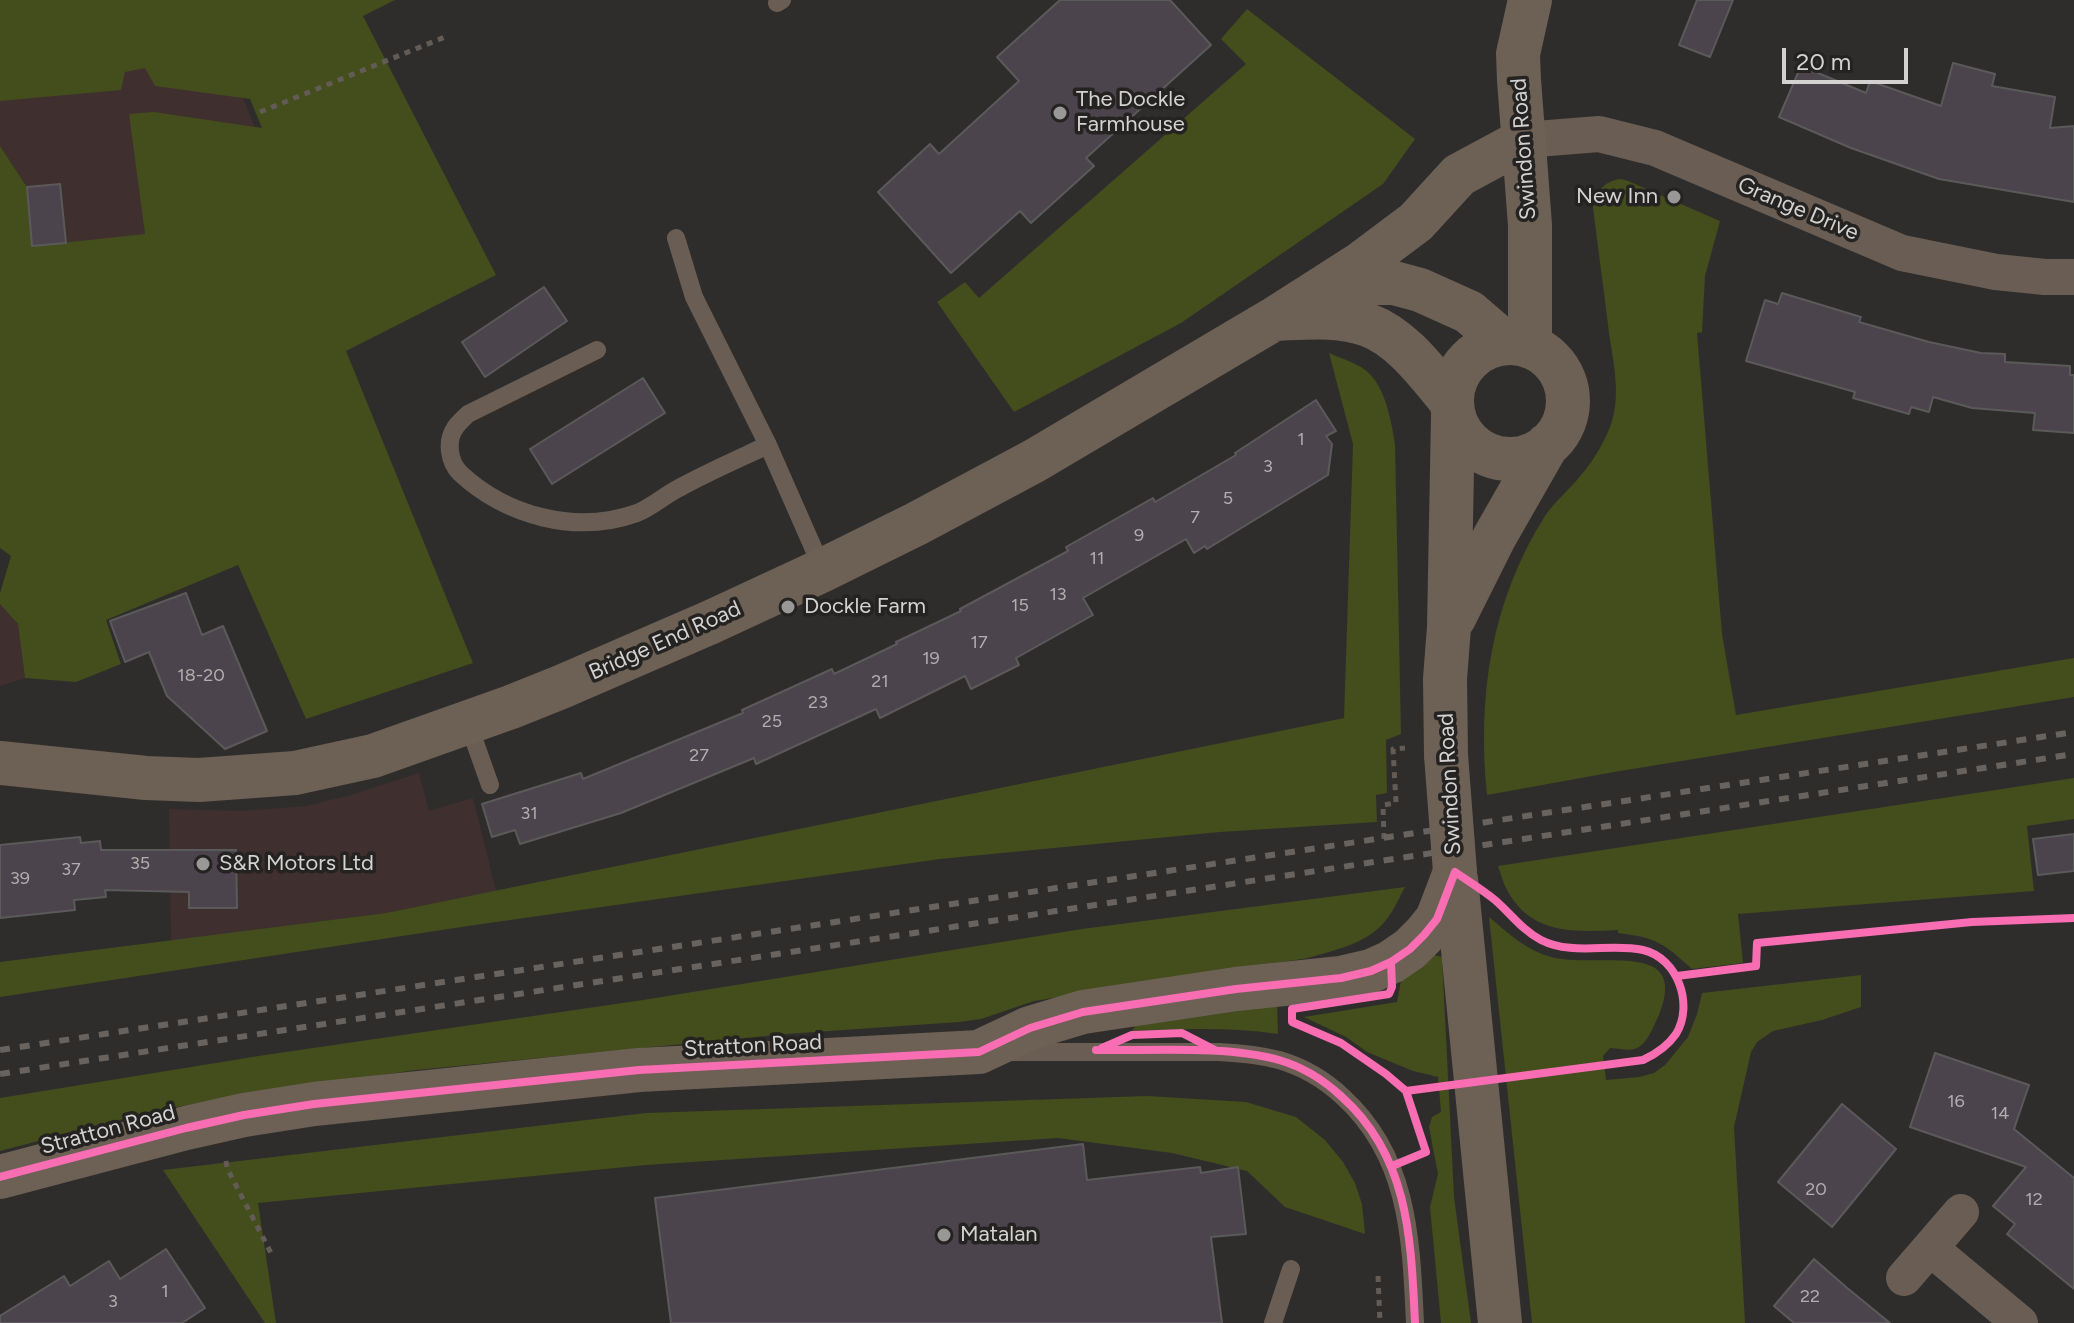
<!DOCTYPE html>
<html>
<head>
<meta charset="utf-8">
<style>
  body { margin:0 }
  #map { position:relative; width:2074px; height:1323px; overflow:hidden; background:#2e2d2c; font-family:Figtree,sans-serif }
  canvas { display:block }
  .scale { position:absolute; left:1782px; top:48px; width:126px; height:36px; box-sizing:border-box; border:4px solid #d3d2d0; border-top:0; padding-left:10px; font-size:24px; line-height:28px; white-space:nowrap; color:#d3d2d0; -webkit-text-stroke:6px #252321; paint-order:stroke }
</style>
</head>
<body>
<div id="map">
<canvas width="2074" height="1323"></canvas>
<div class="scale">20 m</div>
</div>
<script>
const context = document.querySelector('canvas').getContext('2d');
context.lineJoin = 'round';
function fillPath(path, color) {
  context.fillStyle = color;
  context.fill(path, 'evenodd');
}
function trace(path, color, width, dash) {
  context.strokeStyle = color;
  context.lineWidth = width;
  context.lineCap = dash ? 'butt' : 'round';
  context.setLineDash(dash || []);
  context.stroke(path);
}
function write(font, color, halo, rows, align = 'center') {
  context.font = font + ' Figtree,sans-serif';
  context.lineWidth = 7;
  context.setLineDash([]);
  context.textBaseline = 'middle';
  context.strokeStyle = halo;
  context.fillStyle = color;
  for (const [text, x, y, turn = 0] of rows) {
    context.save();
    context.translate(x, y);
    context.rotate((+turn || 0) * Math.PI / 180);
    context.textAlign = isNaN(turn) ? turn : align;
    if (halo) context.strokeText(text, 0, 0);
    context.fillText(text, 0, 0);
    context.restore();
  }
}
fillPath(new Path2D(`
  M0,0h203l143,351 -314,-93 -5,-71 -27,-41z
  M0,604l18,20 7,54 -25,8z
  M419,773l10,38 44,-13 23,93 -110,22 -215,28 -2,-132 73,2 64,-5 45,-11z`), '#402f2f');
fillPath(new Path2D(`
  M0,0h395l-32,16 133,259 -150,76 127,312 -167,56 -68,-154 -132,55 15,44 -45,18 -51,-4 -7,-54 -18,-20v-11l11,-37 -11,-8v-402l27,41 6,59 112,-12 -16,-120 25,-2 108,16 -12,-29 -95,-13 -10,-18 -20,4 -4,18 -121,11z
  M1247,9l168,130 -32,45 -202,139 -167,89 -77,-110 28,-20 14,16 267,-234 -25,-25z
  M1621,179l7,2 92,40 -15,55 -3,56 -5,1 25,301 14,81 338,-57v39l-460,75 -127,23c-10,-98 4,-194 58,-279 10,-15 25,-27 36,-41 12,-13 28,-40 32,-58 7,-26 0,-57 -4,-84 -5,-42 -11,-84 -16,-126 3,-15 12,-27 28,-28z
  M1329,353c11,5 25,9 35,16 21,15 27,50 31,75l6,290 -15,6 1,53 -11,2 1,27 -157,10 -280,27 -472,67 -468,71v-35l386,-49 958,-195 9,-274z
  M2074,778v41l-47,7 7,65 -296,23 5,49 -51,6c-29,-26 -34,-31 -74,-36v-3c-44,2 -87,5 -111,-40 -4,-7 -6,-16 -9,-24z
  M1405,887c-6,11 -11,23 -19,33 -17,23 -51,30 -78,38l-274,43 -53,18 -22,3 -173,12 -370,36 -166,24 -96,17 -154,40v-53l265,-43 378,-55 439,-71z
  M1489,917c19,16 37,33 62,40 49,13 152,-24 100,75 -12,22 -19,18 -41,16l-7,8 3,24 33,-3 15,-4 11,-8 23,-28 9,-23 5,-21 159,-18v32l-39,13 -49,11 -16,11 -6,10 -17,75 11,196h-213z
  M1434,955l8,2 12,240 17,126h-30l-11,-116 8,-33 -9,-47 3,-10 9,-5 -3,-35 -25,-6 -46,-19 -21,-15 -42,-20 93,-15 5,-27z
  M1277,1002l1,32c-49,-7 -97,-5 -146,-3l7,-11z
  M1147,1096l99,6 50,15 29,23 18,22 12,21 7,21 3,30 -80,-27 -38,-36 -75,-18 -114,-15 -412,27 -388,38 18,120h-11l-102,-153 483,-57z`), '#444d1c');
const building = new Path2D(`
  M1060,0h110l41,45 -125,113 8,8 -63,57 -11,-12 -69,62 -73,-81 52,-48 9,10 80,-73 -22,-24z
  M1697,0h36l-23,57 -31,-12z
  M1953,63l42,11 -3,12 63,11 -5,31 24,-2v76l-135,-23 -88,-31 -72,-31 22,-51 65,27 4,-12 71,25z
  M60,184l6,59 -34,3 -5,-59z
  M544,287l23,34 -82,56 -23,-35z
  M1782,293l79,24 -2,5 70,20 52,11 24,1v8l65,4v9h4v58l-41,-3 2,-17 -63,-5 -39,-11 -4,15 -18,-5 -2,7 -56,-16 2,-6 -109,-31 19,-61 13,4z
  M643,378l22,35 -113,71 -22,-35z
  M1316,400l20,31 -10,5 6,8 -4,31 -121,74 -2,-3 -11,7 -8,-14 -103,59 10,17 -77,43 3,7 -48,24 -6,-13 -85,42 -4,-9 -120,55 -2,-6 -133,55 -101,31 -5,-14 -23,7 -10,-33 99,-31 2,6 160,-66 -1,-3 90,-41 2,5 63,-30 -1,-2 65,-31 -1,-2 108,-58 -2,-4 87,-49 2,4 38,-22 43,-25 -1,-2z
  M186,593l16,42 21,-9 44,105 -42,18 -58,-53 -18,-44 -24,10 -15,-41z
  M2074,834v37l-36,4 -5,-36z
  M80,837l1,6 19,-2 1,9h135l1,58h-48v-16l-84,-2 1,7 -32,3 1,10 -75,8v-73z
  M1935,1053l94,32 -15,44 60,49v111l-67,-55 8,-10 -22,-18 33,-39 -116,-40z
  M1842,1104l54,45 -64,78 -54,-45z
  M1083,1144l4,36 113,-13 1,6 37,-6 8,67 -35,3 11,86h-551l-16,-125z
  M166,1249l39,59 -23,15h-182v-7l64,-40 6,10 39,-25 11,18z
  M1814,1259l32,28 44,36h-96l-20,-17z`);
fillPath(building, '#4c444c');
trace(building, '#5b5a5a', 2);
trace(new Path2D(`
  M260,112l185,-75
  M1384,839l-1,-34 13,-2 -3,-54 12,-1
  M226,1161l1,7 45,87
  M1378,1276l2,47`), '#635c56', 5, [6, 6]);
trace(new Path2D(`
  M777,3l5,-3
  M676,238l18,59 74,148 55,125
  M597,350l-129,64c-4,4 -10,9 -13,14 -9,13 -6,34 5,45 46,43 116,62 177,40 15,-6 28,-18 42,-25 29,-16 59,-29 89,-43
  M468,723l22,62
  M1010,1052h209c20,1 41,3 60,8 24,7 46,20 64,37 66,60 68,142 72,226
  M1273,1323l18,-54`), '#6a5e54', 18);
trace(new Path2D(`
  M1524,140l75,-6 56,14 247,105 94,19 49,5h29
  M1930,1248l90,75
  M1904,1278l57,-66`), '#6a5e54', 36);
trace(new Path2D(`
  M1327,285l34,-2h33l26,7 49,22 36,31
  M1274,319c30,-1 65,-5 94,6 35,13 60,49 83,76
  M1452 401a58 58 0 1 1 116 0a58 58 0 1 1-116 0Z
  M1530,347v-122l-11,-145 -1,-26 12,-54
  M1454,618l41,-82 52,-91
  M1446,755l-1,-76 4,-52 4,-211
  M0,763l146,15 53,2 96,-7 78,-17 138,-49 50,-20 150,-65 112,-52 93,-46 118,-63 240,-142 86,-55 56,-42 43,-47 65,-35
  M1456,879l44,444
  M0,1177l186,-49 58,-13 70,-11 325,-34 340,-18 51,-24 53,-16 153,-23 105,-11 30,-7 20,-9 19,-13 14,-14 13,-16 18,-47`), '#6d6055', 44);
trace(new Path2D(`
  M0,1050l2074,-318
  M0,1074l2074,-320`), '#68635e', 6, [10, 10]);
trace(new Path2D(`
  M1446,755l9,117`), '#6d6055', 44);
trace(new Path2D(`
  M1391,962l1,25 -3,7 -97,15v13l49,21 45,31 20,17 20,61 -34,14
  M1677,976l79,-10 1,-23 215,-21 102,-4
  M1102,1048l30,-13 50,-2 33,17
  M1096,1050c56,1 129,-5 183,10 24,7 45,20 63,37 67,60 69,142 73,226
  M0,1177l186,-49 58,-13 70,-11 325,-34 340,-18 51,-24 53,-16 153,-23 105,-11 30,-7 20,-9 19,-13 14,-14 13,-16 18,-47c13,9 28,18 40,28 16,14 27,30 46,40 31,16 69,3 102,10 35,8 51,55 33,84 -9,13 -20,20 -33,26l-237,31`), '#f96db3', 8);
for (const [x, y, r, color] of [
  [1060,113,8,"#999897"],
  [1674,197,8,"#999897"],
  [788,607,8,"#999897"],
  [203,864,8,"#999897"],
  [944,1235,8,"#999897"]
]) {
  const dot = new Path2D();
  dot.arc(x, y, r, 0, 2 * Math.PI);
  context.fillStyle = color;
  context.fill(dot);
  trace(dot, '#252321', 3);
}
write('18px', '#b1aeaf', null, [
  ["1",1301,440],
  ["3",1268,467],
  ["5",1228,499],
  ["7",1195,518],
  ["9",1139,536],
  ["11",1097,559],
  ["13",1058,595],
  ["15",1020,606],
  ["17",979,643],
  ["19",931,659],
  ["18-20",201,676],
  ["21",880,682],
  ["23",818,703],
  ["25",772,722],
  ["27",699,756],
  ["31",529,814],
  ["35",140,864],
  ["37",71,870],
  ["39",20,879],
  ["16",1956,1102],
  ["14",2000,1114],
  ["20",1816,1190],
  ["12",2034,1200],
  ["1",165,1292],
  ["22",1810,1297],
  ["3",113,1302]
]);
write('22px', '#d3d2d0', '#252321', [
  ["The Dockle",1076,100],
  ["Farmhouse",1076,125],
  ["New Inn",1658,197,"right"],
  ["Dockle Farm",804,607],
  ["S&R Motors Ltd",219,864],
  ["Matalan",960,1235]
], 'left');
write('22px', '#d3d2d0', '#252321', [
  ["Swindon Road",1524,149,-94],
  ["Grange Drive",1798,209,23],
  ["Bridge End Road",665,641,-24],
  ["Swindon Road",1450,784,-93],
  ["Stratton Road",753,1046,-3],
  ["Stratton Road",108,1130,-15]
]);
</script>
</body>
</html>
